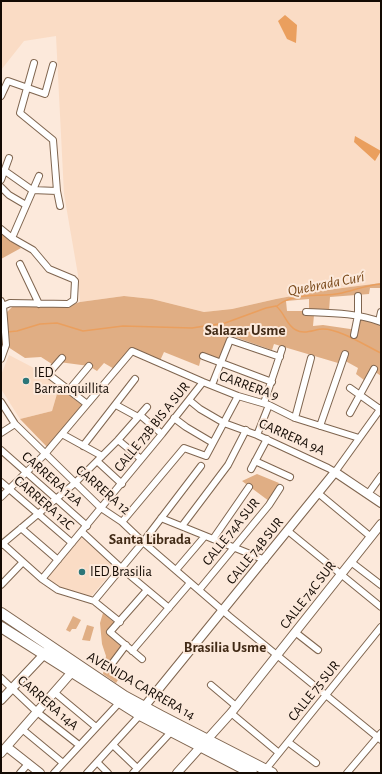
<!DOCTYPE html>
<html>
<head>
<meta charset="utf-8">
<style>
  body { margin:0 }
  #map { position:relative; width:382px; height:774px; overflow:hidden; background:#fce9db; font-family:"Alegreya Sans",sans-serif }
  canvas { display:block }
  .frame { position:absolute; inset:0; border:2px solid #130a03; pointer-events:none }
</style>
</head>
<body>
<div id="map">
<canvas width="382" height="774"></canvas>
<div class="frame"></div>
</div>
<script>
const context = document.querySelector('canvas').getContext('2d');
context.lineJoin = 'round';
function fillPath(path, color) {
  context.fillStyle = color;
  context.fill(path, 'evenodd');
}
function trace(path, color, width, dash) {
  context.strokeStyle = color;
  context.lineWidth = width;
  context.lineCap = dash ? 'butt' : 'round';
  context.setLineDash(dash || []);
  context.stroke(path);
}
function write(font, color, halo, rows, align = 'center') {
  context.font = font + ' "Alegreya Sans",sans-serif';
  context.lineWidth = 4;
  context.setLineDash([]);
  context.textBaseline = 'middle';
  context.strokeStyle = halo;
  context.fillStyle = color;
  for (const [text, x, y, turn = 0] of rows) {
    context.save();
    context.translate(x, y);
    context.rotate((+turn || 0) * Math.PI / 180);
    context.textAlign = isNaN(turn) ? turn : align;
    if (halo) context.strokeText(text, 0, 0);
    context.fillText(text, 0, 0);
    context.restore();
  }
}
fillPath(new Path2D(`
  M1,1h380v282l-62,8 -43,8 -44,10 -28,3 -52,-13 -28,-3 -44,6 -2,-27 -14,-81 -8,-158 -32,5 -23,29z
  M9,355l23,12 27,20 -7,24 -32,8 -19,-30v-14z
  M82,537l15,11 20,18 -28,33 -32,-12 -11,-9z`), '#fadcc5');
fillPath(new Path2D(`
  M1,230l20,18 -20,11z
  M381,283v5h-11l-1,6 -39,3 -1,14 -20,-1v-11l-23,2 1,10h16l1,5 10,-1 -1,11 10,-1 34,5 3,-11 21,6v51l-10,-7 -7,11 -8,-6 2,-6 -18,-10 -2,5 -64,-19 -2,6 -43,-15 -9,25 -18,-6 -3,12 -35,-14 -5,11 -26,-12 -17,19 -12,-7 -7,8 -8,-5 -30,-4 -4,4 -14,-9 -16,1 -17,-11 -1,-35 6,-6h55l12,-4 44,-6 28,3 52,13 28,-3 44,-10 43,-8z
  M59,387l23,18 -35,42 -27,-28 32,-8z
  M257,474l22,9 -10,18 -27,-20z
  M103,613l12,10 -8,9 17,15 -13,18 11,9 -6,9 -13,-9 3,-18 -4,-12 -2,-21z
  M73,616l8,4 -5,9h-4l-2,3 -4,-2z
  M87,625l7,2 -4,14 -8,-1z`), '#e0ae84');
fillPath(new Path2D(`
  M285,15l12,10 -1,18 -9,-4 -9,-18z
  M355,136l26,15 -6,10 -21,-19z`), '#ea9f5e');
trace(new Path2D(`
  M277,306c17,-15 44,-8 65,-13 13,-3 25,-8 39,-9
  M7,332l10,-1 23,-7 17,-1 26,8 40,-5 69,2 33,-5 41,-15 10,-2c9,7 10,19 20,24 8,5 19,-1 27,-1 17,0 43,17 58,24`), '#ea9f5e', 1.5);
const minor = new Path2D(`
  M34,63l-14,50 33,27 4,51 3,15
  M1,96l7,-15 37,13 8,-29
  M5,171l27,19 25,1
  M1,180l8,-22
  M1,187l8,8 17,10
  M1,229l11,9 21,12 16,19 24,10 2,2 -1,19 -6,4 -58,-1 -7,3
  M12,238l27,-62
  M20,264l19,40
  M1,301l2,5 3,39 -5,14
  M306,312c26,1 51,1 75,10
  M379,321l2,-9
  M354,335l4,-20v-19
  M203,356l69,26
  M62,358l-14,16 39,30
  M212,385l18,-45 50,17
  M350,388l31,22
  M69,390l20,-24
  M189,400l11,9 24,14 33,12 71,33 7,4 46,-64
  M1,402l14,22 86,84 21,14 21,20 86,74 152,124
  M264,403l18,-54
  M116,405l22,12
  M350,413l24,-44
  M140,415l22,19
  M174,418l12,9 27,16
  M295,418l16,-60
  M320,426l25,-72
  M1,433l14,-9
  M62,434l40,22
  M257,435l12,-30
  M118,440l23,19
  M83,446l52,-67
  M1,450l86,76
  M97,461l25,23
  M255,461l35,16
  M251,469l16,-30
  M1,482l71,61
  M318,493l53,44
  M368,494l13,-18
  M1,497l44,-43 87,-103 71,31 35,14 31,9 26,13 64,20
  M161,518l104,42
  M122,522l62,-74 22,8 32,-60
  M182,526l46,-61 18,-35
  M21,528l37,32
  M288,531l93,76
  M82,532l39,36 48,40
  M213,539l36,-52
  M3,544l39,35 16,11 36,11 26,21
  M1,545l74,-62 43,-43 29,-33
  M351,562l30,23
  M176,570l29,-34
  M42,579l120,-145 41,-52
  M1,585l22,-23
  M199,590l70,-85 11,-17
  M94,601l49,-59 58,-76
  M295,632l23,18
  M132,651l58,-68
  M142,659l-32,-27 37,-42
  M111,665l15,-20
  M1,678l36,34 42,33
  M211,685l25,21
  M54,692l42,35
  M231,713l48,40
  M22,729l41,34
  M288,742l28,21
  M113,745l24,23
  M97,762l11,11
  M266,769l115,-142
  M20,773l8,-9
  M54,773l65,-70
  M87,773l53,-58
  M133,773l38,-41
  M347,773l34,-40`);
const tertiary = new Path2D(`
  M1,700l50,-53
  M144,707l191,-235 46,31
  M7,747l33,26
  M1,753l71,-81
  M177,773l54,-60 150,-189`);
const primary = new Path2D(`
  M1,613l123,83 37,20 111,57
  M1,627l139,88 112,58`);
trace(minor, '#7f654f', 8);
trace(tertiary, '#7f654f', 10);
trace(primary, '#7f654f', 12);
trace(minor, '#fff', 6);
trace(tertiary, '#fff', 8);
trace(primary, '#fff', 10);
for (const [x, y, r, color] of [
  [26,381,4,"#2c7678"],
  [82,572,4,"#2c7678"]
]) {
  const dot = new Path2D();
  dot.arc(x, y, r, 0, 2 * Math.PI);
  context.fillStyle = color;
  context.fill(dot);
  trace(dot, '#fce9db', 1.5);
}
write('14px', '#130a03', '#fce9db', [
  ["IED",34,373],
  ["Barranquillita",34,389],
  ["IED Brasilia",90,572]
], 'left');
write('14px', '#130a03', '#fce9db', [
  ["CARRERA 9",249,386,20],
  ["CALLE 73B BIS A SUR",152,427,-51],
  ["CARRERA 9A",292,437,24],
  ["CARRERA 12A",52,479,41],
  ["CARRERA 12",103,490,41],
  ["CARRERA 12C",44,503,41],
  ["CALLE 74A SUR",231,532,-51],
  ["CALLE 74B SUR",255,551,-51],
  ["CALLE 74C SUR",308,595,-52],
  ["AVENIDA CARRERA 14",141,686,30],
  ["CALLE 75 SUR",314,691,-51],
  ["CARRERA 14A",48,703,41]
]);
write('italic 15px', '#784717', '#fce9db', [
  ["Quebrada Curí",326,284,-11]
]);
write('bold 15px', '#412a16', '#fce9db', [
  ["Salazar Usme",245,330],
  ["Santa Librada",150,539],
  ["Brasilia Usme",225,647]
]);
</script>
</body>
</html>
